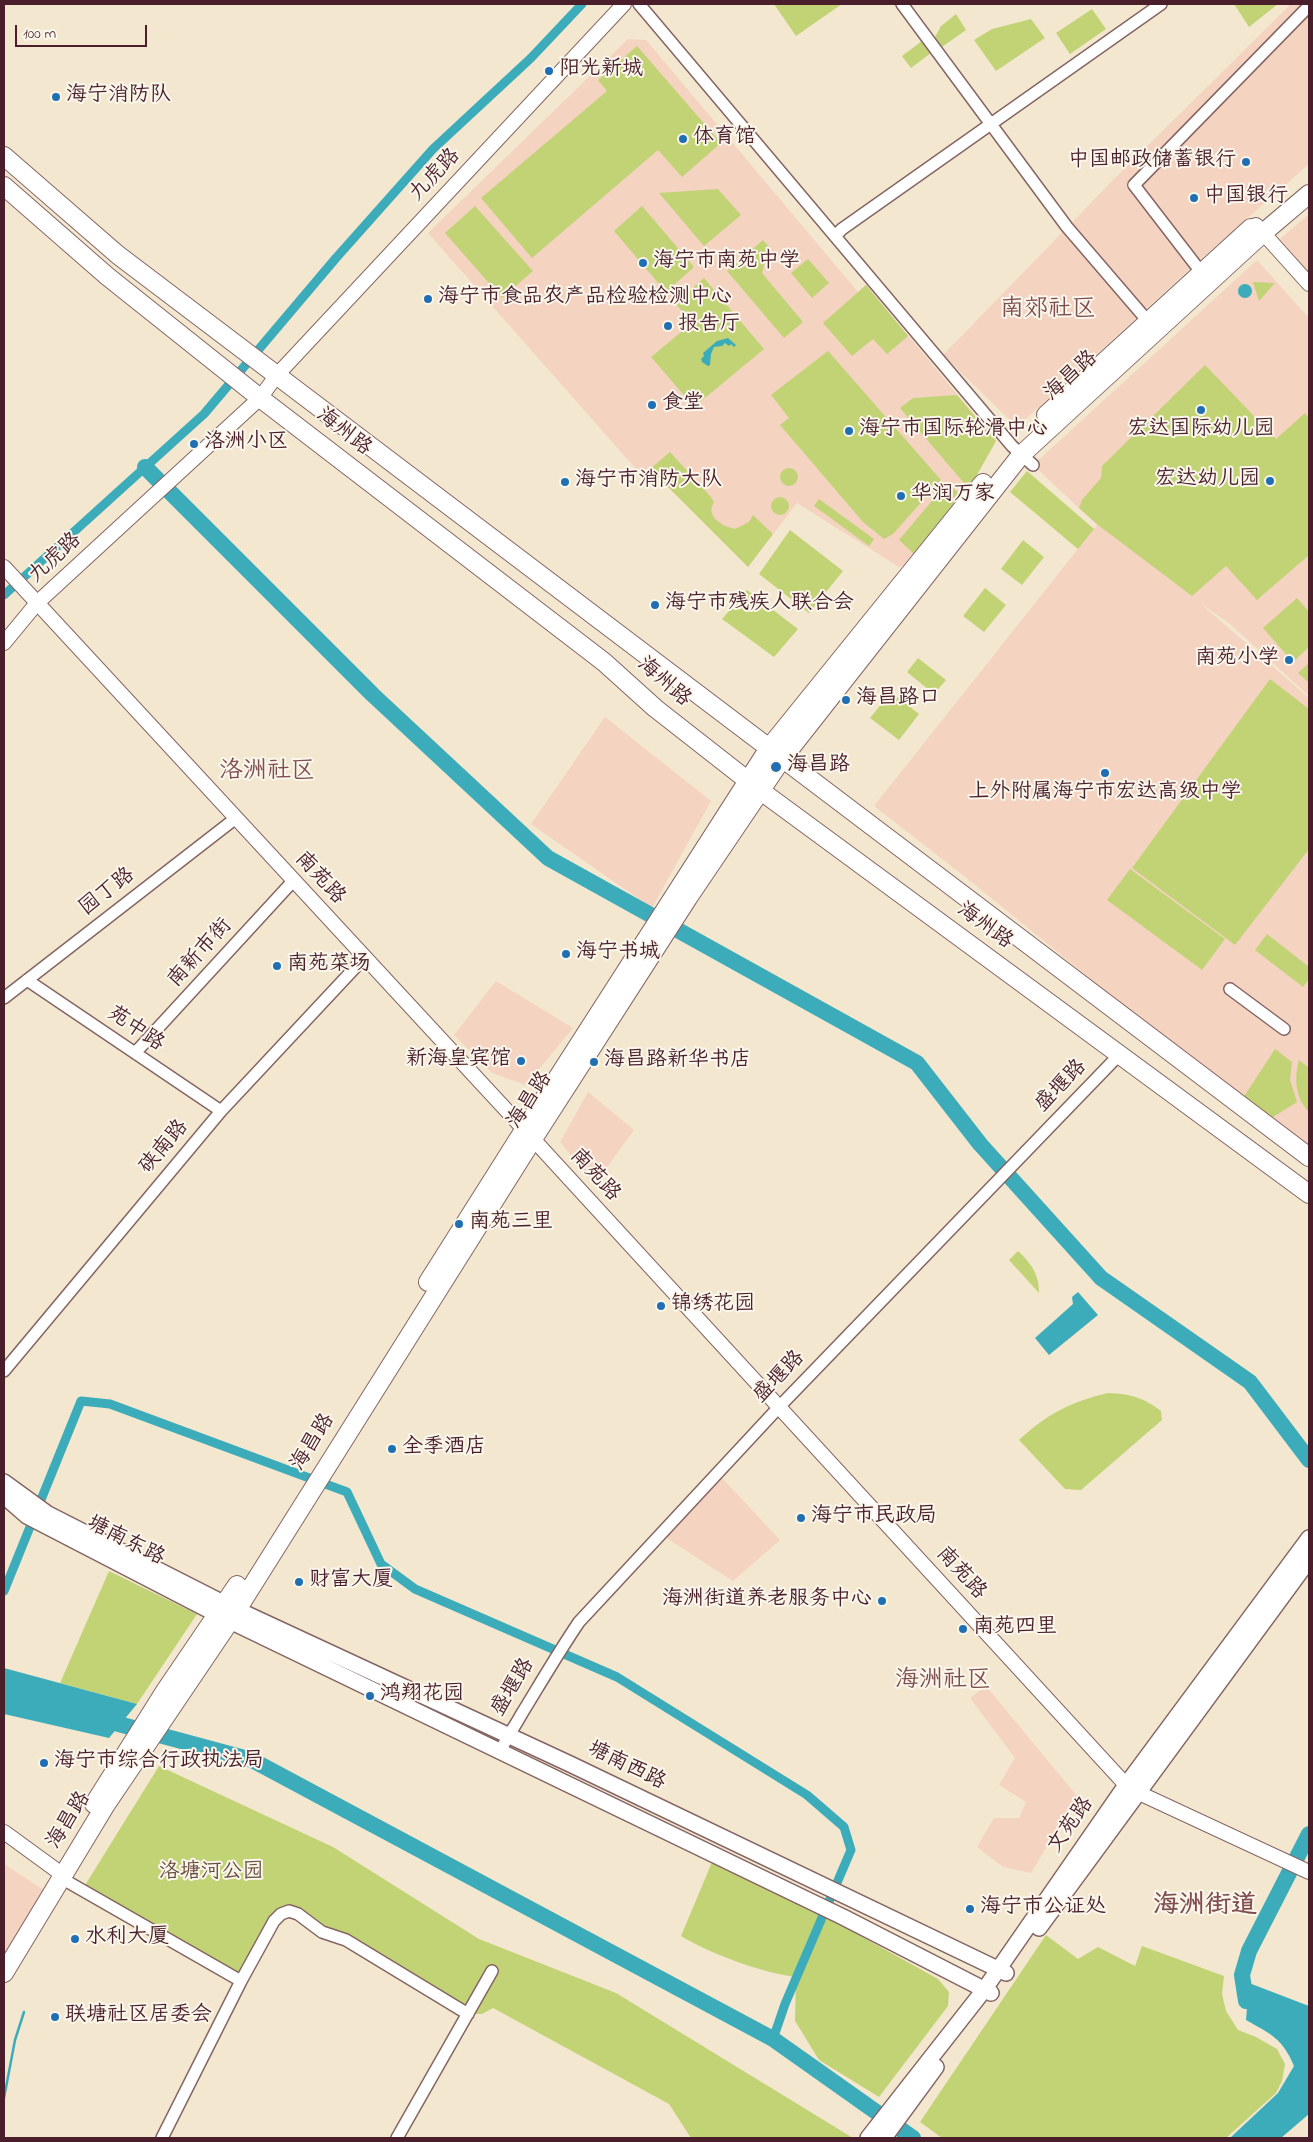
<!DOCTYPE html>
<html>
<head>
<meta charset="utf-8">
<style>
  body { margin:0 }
  #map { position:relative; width:1313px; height:2142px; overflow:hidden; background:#f3e8cf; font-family:"Indie Flower",sans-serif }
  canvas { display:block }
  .frame { position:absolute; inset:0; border:5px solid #4a1f2b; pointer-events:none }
  .scale { position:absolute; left:15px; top:25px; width:132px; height:22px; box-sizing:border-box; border:2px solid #4a1f2b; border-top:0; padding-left:6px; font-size:15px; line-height:18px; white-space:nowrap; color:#4a1f2b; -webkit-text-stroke:4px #fbf7ec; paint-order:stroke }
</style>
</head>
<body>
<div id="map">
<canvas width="1313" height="2142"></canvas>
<div class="frame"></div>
<div class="scale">100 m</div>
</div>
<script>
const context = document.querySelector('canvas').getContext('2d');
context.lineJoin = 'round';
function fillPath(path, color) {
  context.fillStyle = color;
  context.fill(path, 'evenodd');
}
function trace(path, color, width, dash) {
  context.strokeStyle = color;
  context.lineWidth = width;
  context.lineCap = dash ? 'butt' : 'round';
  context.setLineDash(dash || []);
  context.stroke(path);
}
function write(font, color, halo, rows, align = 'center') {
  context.font = font + ' "Indie Flower","LXGW WenKai TC",sans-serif';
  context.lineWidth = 4;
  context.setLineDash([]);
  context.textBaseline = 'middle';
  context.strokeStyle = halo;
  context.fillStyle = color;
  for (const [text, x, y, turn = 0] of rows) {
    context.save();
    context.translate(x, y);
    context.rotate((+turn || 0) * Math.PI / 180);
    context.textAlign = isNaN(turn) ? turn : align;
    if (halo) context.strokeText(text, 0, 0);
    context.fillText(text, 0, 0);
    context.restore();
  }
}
fillPath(new Path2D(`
  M1291,4h18v160l-116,102 -176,161 -74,-72 175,-180z
  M628,39l18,1 212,252 8,-7 130,156 -27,48 -65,77 -5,1 -102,-64 -49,64 -98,-98 -8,7 -214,-243z
  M1309,214v59l-29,-34z
  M1257,260l52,58v378l-79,-72 -30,-21 109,95v450l-137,-103 -203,-165 -95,-74 223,-281 -64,-60z
  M605,717l106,84 -59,107 -121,-84z
  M496,981l77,47 -47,57 -34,-12 -38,-38z
  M588,1092l46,38 -39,54 -35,-42z
  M722,1478l58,62 -47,41 -68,-44z
  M986,1686l91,110 -46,77 -28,-6 -26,-20 17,-29h25l7,-16 -27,-17 16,-27 -45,-60z
  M4,1864l40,26 -40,65z`), '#f4d3c0');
fillPath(new Path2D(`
  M774,4h68l-46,32z
  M1234,4h44l-29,23z
  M1092,9l14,20 -36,25 -14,-21z
  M956,14l10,16 -24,17 -7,-10 6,-11z
  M1031,19l14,19 -49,33 -22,-31 18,-11z
  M922,41l9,12 -20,15 -9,-12z
  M637,46l84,97 -39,34 -24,-27 -126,108 -51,-60 126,-107 -9,-11z
  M718,189l23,26 -37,31 -45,-53z
  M475,206l58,65 -31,27 -57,-65z
  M642,206l52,61 -28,25 -52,-61z
  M763,240l6,7 -7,26 41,49 -19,16 -57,-67z
  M808,259l21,24 -17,15 -21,-25z
  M704,278l60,71 -70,58 -43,-50 41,-34 -17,-20z
  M1253,282l22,1 -16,18z
  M866,285l42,51 -21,18 -14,-15 -21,17 -29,-33z
  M828,351l113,129 -48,54 -9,5 -21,-17 -83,-97 9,-7 -18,-23z
  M1205,365l71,74 29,-26 4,5v137l-52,45 -31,-34 -34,30 -94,-71 -19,-17 3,-8 19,-22 1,-12z
  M957,395l39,46 -27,48 -69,-81 13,-10z
  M670,452l41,45 3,5c-9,15 8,24 21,27l14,-7 4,-7 20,19 -25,33 -98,-98z
  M780 477a9 9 0 1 1 18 0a9 9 0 1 1-18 0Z
  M1027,471l67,58 -16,20 -68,-57z
  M947,483l16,14 -49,57 -15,-14z
  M771 506a9 9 0 1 1 18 0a9 9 0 1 1-18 0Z
  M819,499l55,40 -5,7 -55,-40z
  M790,530l53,41 -34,42 -50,-39z
  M1023,540l21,17 -22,28 -21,-16z
  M985,588l21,17 -22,27 -21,-16z
  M747,590l51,39 -24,28 -52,-38z
  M1297,598l12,14v35l-16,15 -30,-34z
  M918,658l28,22 -12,14 -27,-22z
  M1309,663v20l-11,-10z
  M1270,679l39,30v140l-74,96 -103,-77z
  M891,692l28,22 -20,26 -29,-22z
  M1130,869l95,70 -23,31 -95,-70z
  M1267,934l42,33v12l-6,8 -48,-37z
  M1275,1049l17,13 -2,18 7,22 -27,17 -27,-21z
  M1299,1060l10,8v44c-14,-15 -15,-33 -10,-52z
  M1018,1251c14,13 21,24 21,42l-30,-33z
  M1108,1393c22,1 35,4 53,18l1,9 -81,70 -16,-1 -46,-49c28,-26 51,-38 89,-47z
  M109,1571l88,43 -60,90 -77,-21z
  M159,1766l174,81 146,92 137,54 237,145h-162l-22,-34 -176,-96 -11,6h-14l-170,-100h-17l-40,67 -159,-91z
  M715,1855l223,124 11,13 -1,14 -69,91 -60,-37 -24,-39 1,-44c-34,-4 -85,-23 -115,-41z
  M1046,1935l32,24 20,-12 37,19 7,-20 82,30 -2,18 4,17 12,19 18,7 21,12 8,15 -3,17 -6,12 -50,45h-284l-22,-16z`), '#c2d376');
fillPath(new Path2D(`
  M1238 291a7 7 0 1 1 14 0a7 7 0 1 1-14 0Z
  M728,338l8,7 -2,2 -3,-3 -2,2 -4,-3 -3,3 -8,1 -3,7 -1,11 -2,1 -6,-4 -1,-3 3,-3 -1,-3 14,-12z
  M1078,1292l20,23 -49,40 -14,-17 38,-34 -1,-7z
  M4,1668l133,36 -28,34 -105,-24z
  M1249,1983l60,23v108l-28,24h-51l48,-45 16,-27c-11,-27 -23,-32 -48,-46z`), '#3dacba');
trace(new Path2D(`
  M4,2098l11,-58 9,-28`), '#3dacba', 2.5);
trace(new Path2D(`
  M4,595l200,-181 132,-156 97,-109 98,-91 51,-54
  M4,1591l77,-190 29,3 237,88 34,72 34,25 202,88 190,118 37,32 7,23 -66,154 -12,35`), '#3dacba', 9);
trace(new Path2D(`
  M145,467l228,228 175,163 369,205 63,81 121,134 149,104 59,78
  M100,1719l152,41 521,279 140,99
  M1246,2001l-4,-26 7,-24 60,-117`), '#3dacba', 16);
const minor = new Path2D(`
  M639,4l373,442 21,19
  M902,4l165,223 85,99
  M835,236l7,-7 319,-225
  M1201,272l-67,-87 175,-179
  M27,980l194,131
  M1230,989l54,40
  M4,998l232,-180
  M135,1053l159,-173
  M4,1371l217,-260 144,-154
  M500,1752c6,-14 14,-24 21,-37 19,-31 37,-62 58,-93l200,-215 340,-352
  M61,1878l180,103
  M162,2138l79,-157 33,-60 7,-7 8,-3 9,3 24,18 24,8 122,74
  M397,2138l95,-167`);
const tertiary = new Path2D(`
  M1256,225l53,59
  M4,567l529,572 593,646 13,8 170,79
  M4,643l33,-40 223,-205 17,-23 347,-371
  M4,1832l59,43`);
const secondary = new Path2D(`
  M4,1482l44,32 177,90 345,160 436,209
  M4,1496l23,20 203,105 613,296 148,76
  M1039,1928l270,-368
  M868,2138l116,-148 142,-205 183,-247
  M884,2138l52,-71`);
const primary = new Path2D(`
  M4,156l114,99 1191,902
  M4,186l103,90 153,122 344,264 51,46 106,83 548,403
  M1046,415l205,-187
  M428,1282l96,-152 245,-382 214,-265
  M94,1804l71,-113 72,-106
  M4,1973l101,-167 125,-185 303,-482 155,-241 94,-139 239,-304 242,-222 46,-39`);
trace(minor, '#856564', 14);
trace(tertiary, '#856564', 16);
trace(secondary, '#856564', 18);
trace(primary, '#856564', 20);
trace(minor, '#fff', 11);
trace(tertiary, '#fff', 14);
trace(secondary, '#fff', 15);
trace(primary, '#fff', 18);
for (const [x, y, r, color] of [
  [549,71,5,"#1f6fb2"],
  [56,97,5,"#1f6fb2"],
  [683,139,5,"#1f6fb2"],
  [1246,162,5,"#1f6fb2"],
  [1194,198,5,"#1f6fb2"],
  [643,263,5,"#1f6fb2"],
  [428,299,5,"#1f6fb2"],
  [668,326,5,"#1f6fb2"],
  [652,405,5,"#1f6fb2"],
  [1201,410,5,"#1f6fb2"],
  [849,431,5,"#1f6fb2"],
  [194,444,5,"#1f6fb2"],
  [1270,481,5,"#1f6fb2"],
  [565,482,5,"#1f6fb2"],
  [901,496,5,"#1f6fb2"],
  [655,605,5,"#1f6fb2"],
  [1289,660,5,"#1f6fb2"],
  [846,700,5,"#1f6fb2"],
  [776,767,6,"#1f6fb2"],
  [1105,773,5,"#1f6fb2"],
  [566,954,5,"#1f6fb2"],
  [277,966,5,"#1f6fb2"],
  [521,1061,5,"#1f6fb2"],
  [594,1062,5,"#1f6fb2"],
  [459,1224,5,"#1f6fb2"],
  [661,1306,5,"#1f6fb2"],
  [392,1449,5,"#1f6fb2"],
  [801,1518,5,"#1f6fb2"],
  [299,1582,5,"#1f6fb2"],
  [882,1601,5,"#1f6fb2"],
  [963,1629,5,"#1f6fb2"],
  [370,1696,5,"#1f6fb2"],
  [44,1763,5,"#1f6fb2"],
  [970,1909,5,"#1f6fb2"],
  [75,1939,5,"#1f6fb2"],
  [55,2017,5,"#1f6fb2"]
]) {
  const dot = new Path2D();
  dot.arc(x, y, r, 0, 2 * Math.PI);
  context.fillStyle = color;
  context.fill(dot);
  trace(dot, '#fbf7ec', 2);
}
write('21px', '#4a1f2b', '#fbf7ec', [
  ["阳光新城",559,71],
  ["海宁消防队",66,97],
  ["体育馆",693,139],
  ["中国邮政储蓄银行",1236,162,"right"],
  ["中国银行",1204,198],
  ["海宁市南苑中学",653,263],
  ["海宁市食品农产品检验检测中心",438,299],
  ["报告厅",678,326],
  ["食堂",662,405],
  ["海宁市国际轮滑中心",859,431],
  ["宏达国际幼儿园",1201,431,"center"],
  ["洛洲小区",204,444],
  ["宏达幼儿园",1260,481,"right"],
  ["海宁市消防大队",575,482],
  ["华润万家",911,496],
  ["海宁市残疾人联合会",665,605],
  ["南苑小学",1279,660,"right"],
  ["海昌路口",856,700],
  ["海昌路",787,767],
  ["上外附属海宁市宏达高级中学",1105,794,"center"],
  ["海宁书城",576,954],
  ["南苑菜场",287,966],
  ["新海皇宾馆",511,1061,"right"],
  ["海昌路新华书店",604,1062],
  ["南苑三里",469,1224],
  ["锦绣花园",671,1306],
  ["全季酒店",402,1449],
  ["海宁市民政局",811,1518],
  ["财富大厦",309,1582],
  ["海洲街道养老服务中心",872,1601,"right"],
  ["南苑四里",973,1629],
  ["鸿翔花园",380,1696],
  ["海宁市综合行政执法局",54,1763],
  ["海宁市公证处",980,1909],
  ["水利大厦",85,1939],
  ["联塘社区居委会",65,2017]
], 'left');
write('21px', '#4a1f2b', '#fbf7ec', [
  ["九虎路",436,176,-47],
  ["海昌路",1072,377,-42],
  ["海州路",343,433,38],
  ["九虎路",56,559,-43],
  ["海州路",663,683,41],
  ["南苑路",319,879,47],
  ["园丁路",108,893,-38],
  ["海州路",984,927,36],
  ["南新市街",201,954,-48],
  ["苑中路",135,1030,34],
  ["盛堰路",1062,1087,-46],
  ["海昌路",531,1101,-57],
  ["硖南路",165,1148,-50],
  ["南苑路",594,1176,47],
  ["盛堰路",780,1378,-46],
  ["海昌路",314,1443,-58],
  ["塘南东路",125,1542,27],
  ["南苑路",960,1574,48],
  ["盛堰路",514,1688,-59],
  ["塘南西路",626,1767,26],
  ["海昌路",70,1821,-58],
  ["文苑路",1072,1826,-55]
]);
write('21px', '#684c3e', '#fbf7ec', [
  ["洛塘河公园",211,1874]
]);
write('24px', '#7f4e50', '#fbf7ec', [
  ["南郊社区",1048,311],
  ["洛洲社区",267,773],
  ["海洲社区",943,1682]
]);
write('bold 26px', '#7f4e50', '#fbf7ec', [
  ["海洲街道",1205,1908]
]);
</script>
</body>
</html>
